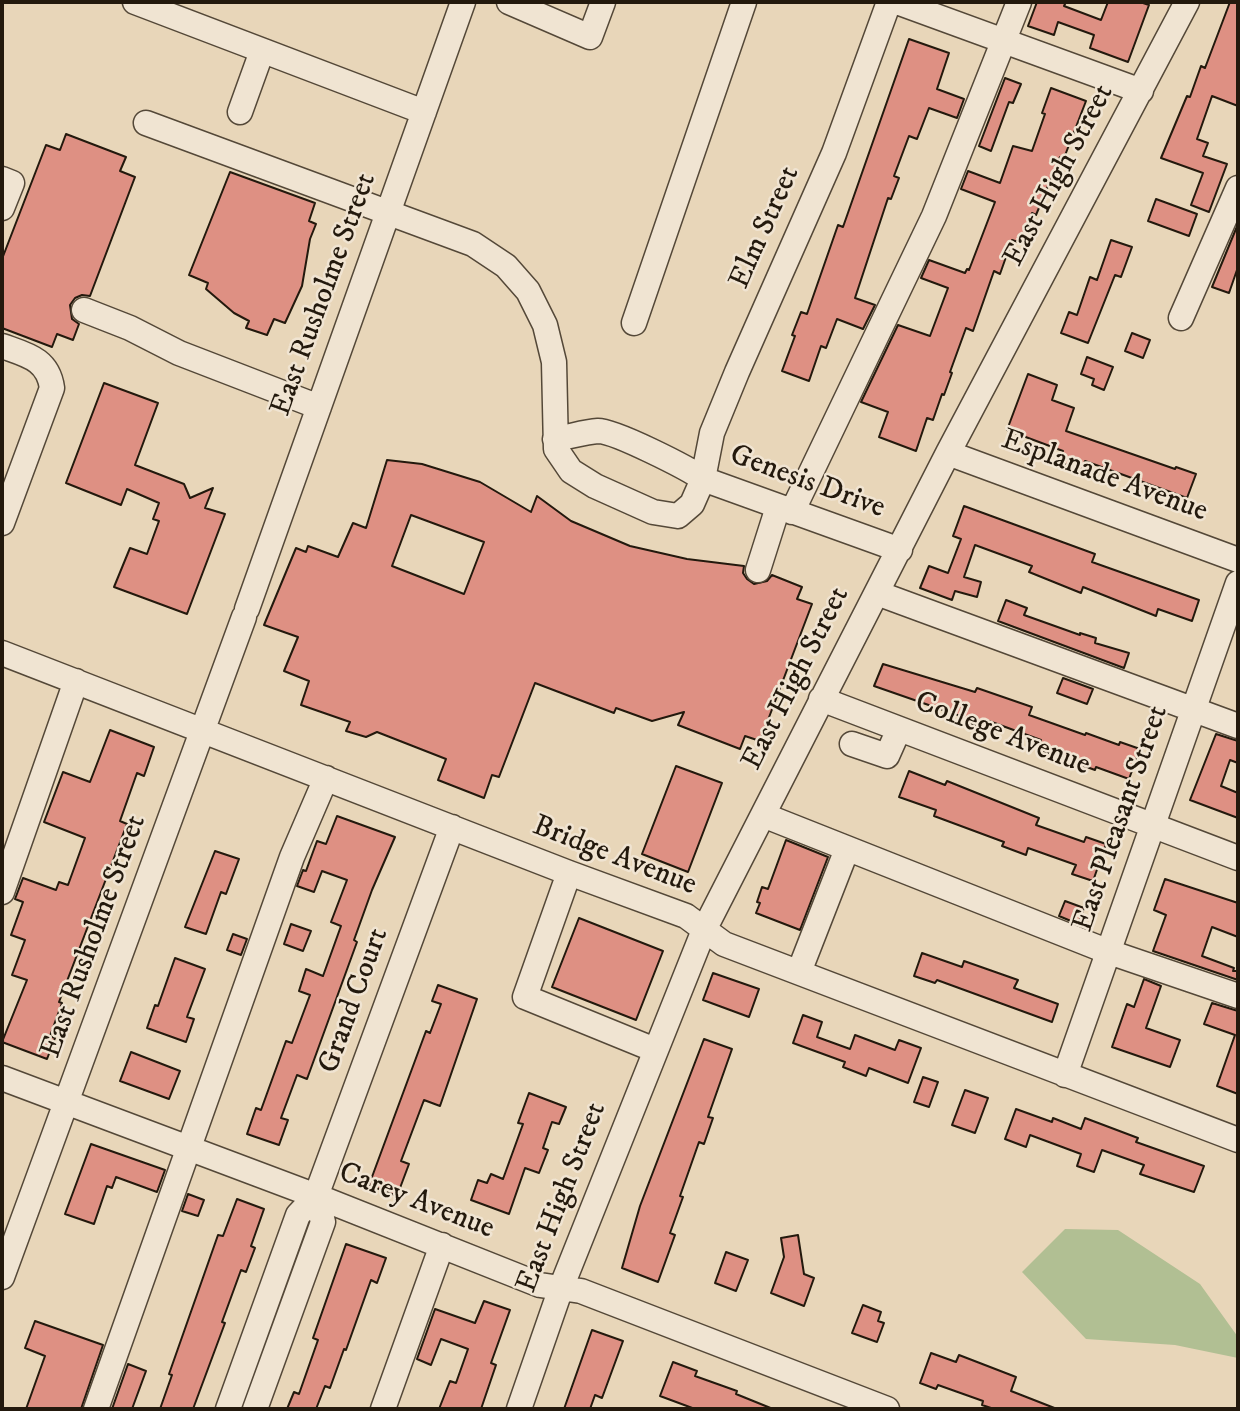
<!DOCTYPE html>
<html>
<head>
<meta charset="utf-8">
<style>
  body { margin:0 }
  #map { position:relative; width:1240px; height:1411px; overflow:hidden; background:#e8d6b9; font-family:"IM FELL DW Pica",serif }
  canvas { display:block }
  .frame { position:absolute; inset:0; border:4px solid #23190d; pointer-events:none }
</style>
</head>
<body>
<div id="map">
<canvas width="1240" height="1411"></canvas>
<div class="frame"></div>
</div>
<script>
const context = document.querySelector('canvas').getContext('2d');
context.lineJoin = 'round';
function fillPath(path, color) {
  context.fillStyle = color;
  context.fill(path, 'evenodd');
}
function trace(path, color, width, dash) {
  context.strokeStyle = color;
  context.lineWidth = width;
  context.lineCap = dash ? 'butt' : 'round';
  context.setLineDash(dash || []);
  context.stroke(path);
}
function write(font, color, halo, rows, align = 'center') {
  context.font = font + ' "IM FELL DW Pica",serif';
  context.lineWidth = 5;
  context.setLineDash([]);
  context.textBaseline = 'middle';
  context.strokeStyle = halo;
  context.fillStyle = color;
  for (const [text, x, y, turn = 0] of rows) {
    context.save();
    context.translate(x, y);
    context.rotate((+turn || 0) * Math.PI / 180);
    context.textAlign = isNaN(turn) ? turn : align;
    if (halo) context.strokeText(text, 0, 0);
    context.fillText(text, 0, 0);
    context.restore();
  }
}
fillPath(new Path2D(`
  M1065,1229l53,1 82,54 38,53v21l-63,-13 -89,-6 -64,-67z`), '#b1bf93');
const building = new Path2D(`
  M1037,2h29l-2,4 37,14 7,-18h32l9,3 -21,57 -38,-14 4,-13 -36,-13 -4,13 -26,-9z
  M1230,2h8v104l-26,-10 -15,43 11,4 -5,13 24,8 -18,48 -18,-7 12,-32 -42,-15 26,-62 3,1 11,-31 4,2z
  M909,39l40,14 -12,36 27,10 -7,19 -28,-10 -12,31 -8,-3 -15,40 5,2 -8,21 -3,-1 -33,100 20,7 -12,24 -26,-10 -11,29 -5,-2 -12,35 -27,-10 13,-35 -3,-1 9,-23 6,2 31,-89 5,2z
  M1005,78l16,6 -8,19 -4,-1 -18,49 -12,-5z
  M1051,88l35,13 -22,57 -4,-1 -24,58 -4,-2 -11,30 -9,-3 -12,34 -6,-3 -21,60 -7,-3 -16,44 2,1 -8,22 -2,-1 -9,26 -6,-2 -11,33 -37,-14 9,-25 -27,-10 37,-77 32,11 18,-48 -27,-10 8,-18 36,13 2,-4 2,1 26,-68 -34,-13 7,-18 32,12 13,-37 19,5 13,-37 -3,-1z
  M66,134l60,23 -6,14 15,6 -45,119 -8,-1 -7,3 -5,7 2,14 7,5 -6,16 -16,-6 -5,13 -50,-19v-69l44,-114 14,5z
  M230,172l85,31 -6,18 7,3 -6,15 -8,47 -17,37 -11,-4 -7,16 -21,-7 3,-7 -15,-8 -28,-24 2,-6 -19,-8z
  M1156,199l41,15 -8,22 -41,-15z
  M1238,224v43l-9,26 -17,-6z
  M1111,240l21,7 -11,30 -6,-2 -27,68 -27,-10 8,-21 8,3 13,-38 7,3z
  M1132,333l18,7 -7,18 -18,-7z
  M1087,357l26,10 -9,23 -12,-5 2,-6 -13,-5z
  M1028,374l29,11 -5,15 22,8 -8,23 109,38 1,-2 20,7 -9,24 -102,-37 -3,9 -23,-8 4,-11 -56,-21z
  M104,383l54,20 -23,62 49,19 6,14 23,-10 -8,20 20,6 -38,100 -73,-27 16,-39 17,6 12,-33 -6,-2 6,-16 -32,-14 -6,16 -55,-22z
  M387,460l35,4 58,18 51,30 6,-16 34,25 59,25 57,13 57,7 -1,7 4,6 7,5 13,-3 5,-6 30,12 -5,12 15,5 -52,137 -15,-5 -5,13 -62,-24 6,-13 -32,9 -36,-13 -2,5 -79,-30 -36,94 -7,-2 -8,23 -46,-18 8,-21 -69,-27 -11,5 -20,-6 4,-9 -49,-17 8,-24 -25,-10 14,-34 -34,-12 32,-77 10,4 2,-6 30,11 15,-34 13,5zM411,515l73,27 -20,52 -72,-28z
  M964,506l131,48 -3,8 107,38 -7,21 -34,-12 -2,7 -73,-29 -2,6 -52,-21 3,-6 -57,-21 -11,32 17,5 -4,15 -22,-6 -3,9 -32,-12 9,-22 19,7 13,-34 -8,-3z
  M1006,600l21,8 -3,7 56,20v-2l16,5 -1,5 34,10 -5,15 -126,-47z
  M883,664l92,28 2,-4 55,19 -3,8 56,20 1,-2 33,12 1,-3 20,7 -11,30 -33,-12 -1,3 -57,-21 3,-9 -52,-19 -3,8 -21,-8 1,-3 -92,-32z
  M1063,678l30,11 -6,15 -30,-11z
  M110,730l44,17 -10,29 -7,-3 -17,48 7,3 -68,178 3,1 -12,33 5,2 -8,21 -45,-17 25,-62 -15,-5 13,-35 -14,-5 12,-33 -8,-3 8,-21 33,12 3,-8 9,3 17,-47 -41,-16 19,-50 27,10z
  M1216,734l22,7v22l-8,-3 -9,26 17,7v25l-48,-18z
  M676,766l46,17 -34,89 -46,-18z
  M909,771l36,14 2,-4 92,37 -3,7 48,17 2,-5 20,7 -13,37 -21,-7 4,-9 -48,-17 -2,7 -24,-9 2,-4 -70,-26 2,-6 -37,-13z
  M337,816l58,21 -23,53 -18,50 3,2 -50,137 -10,-4 -16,43 7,2 -9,25 -32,-11 9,-26 5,2 25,-69 6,2 18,-48 -11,-4 7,-22 17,7 18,-50 -10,-4 16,-42 -25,-9 -8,21 -17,-6 6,-16 3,1 11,-30 9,3z
  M786,840l42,17 -28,73 -44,-17 4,-10 -3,-1 5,-15 6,2z
  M215,851l24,8 -13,35 -5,-2 -15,42 -21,-7z
  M1165,879l73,24v34l-26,-10 -10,29 32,12 -1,3h5v9l-85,-29 13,-36 -12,-5z
  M1065,901l19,7 -6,16 -19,-8z
  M579,918l84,33 -27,69 -84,-33z
  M291,924l20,7 -8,20 -19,-7z
  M233,934l14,5 -6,16 -14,-5z
  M922,953l40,14 2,-6 54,19 -4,8 44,16 -6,18 -115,-42 -2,3 -21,-7z
  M175,958l30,11 -18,48 7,2 -8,23 -39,-14 8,-23 3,1z
  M713,973l46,16 -10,28 -46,-17z
  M1144,979l17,7 -15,42 34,12 -10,27 -58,-20 15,-43 7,3z
  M438,985l39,14 -37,107 -16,-6 -23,61 8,3 -12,32 -28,-11 57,-154 4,2 11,-29 -9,-3z
  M1212,1003l26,8v83l-21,-8 18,-51 -31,-11z
  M803,1015l19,7 -5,15 33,12 5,-14 40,15 4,-10 22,8 -13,35 -39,-15 -3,8 -23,-9 2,-5 -52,-19z
  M704,1039l28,10 -24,68 5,1 -9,26 -5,-2 -19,54 3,1 -13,36 5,2 -17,47 -36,-14 18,-62z
  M131,1052l49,19 -11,28 -49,-18z
  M923,1077l15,5 -9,25 -15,-5z
  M965,1090l23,8 -13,35 -23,-8z
  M529,1093l37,14 -7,17 -7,-2 -9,26 5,2 -9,23 -14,-5 -16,46 -38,-14 7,-20 9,3 4,-9 12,5 20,-55 -5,-1z
  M1016,1109l36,13 1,-4 28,11 4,-11 53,20 -2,4 68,24 -10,26 -54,-18 4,-9 -42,-15 -8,22 -17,-6 4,-12 -51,-19 -4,12 -21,-8z
  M91,1144l74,26 -8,22 -41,-15 -4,11 -5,-2 -13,38 -29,-10z
  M188,1194l16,6 -6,16 -16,-5z
  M237,1199l27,10 -13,37 4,2 -9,24 -5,-2 -19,52 3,1 -32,86h-33l12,-34 -3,-1 49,-139 5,1z
  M798,1235l6,39 10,4 -10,28 -33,-13 13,-36 -3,-19z
  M346,1244l40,14 -9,25 -6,-3 -25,70 -2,-1 -14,39 -5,-2 -9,23h-29l7,-17 5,2 19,-54 -5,-2z
  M726,1252l22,8 -12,31 -21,-8z
  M484,1301l26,9 -19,53 5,2 -15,44h-42l11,-28 6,2 12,-34 -27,-10 -10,26 -14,-6 18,-50 40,14z
  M863,1305l18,7 -3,9 6,2 -7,19 -25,-9z
  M35,1321l68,24 -22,64h-55l19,-53 -20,-8z
  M592,1330l31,11 -21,57 -7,-3 -5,14h-26z
  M931,1353l25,9 3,-7 57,22 -5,14 46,18h-63l-12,-4 1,-4 -45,-16 -2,4 -16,-6z
  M673,1362l24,9 -2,5 42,15 -1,3 37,15h-78l-35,-13z
  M128,1364l18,7 -14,38h-20z`);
fillPath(building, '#de9083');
trace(building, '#23190d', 2);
const minor = new Path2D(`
  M135,2l289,110
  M509,2l81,35 13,-35
  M897,2l244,89
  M240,112l22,-61
  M146,123l327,121 33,22 22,25 17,34 9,37 2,87 15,22 24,15 58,26 25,4 14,-12 11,-25 197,71
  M2,179l10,4 -10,25
  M84,310l46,18 49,25 140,54
  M1181,318l57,-130
  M634,323l110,-321
  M2,346c25,9 46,13 50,42l-50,135
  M555,439c14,-2 29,-7 43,-8 17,0 90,37 105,48l9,-46 25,-61 97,-219 55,-151
  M948,453l290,107
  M792,512l142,-296 85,-214
  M758,570l20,-63
  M877,593l361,133
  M247,609l216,-607
  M2,653l567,220 117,43 38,28 514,196
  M821,699l417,159
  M852,744l35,12 12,-27
  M763,815l346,137 129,44
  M569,873l-44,124 130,53
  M2,892l74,-211
  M799,972l48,-123
  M1065,1075l173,-492
  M2,1078l314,118 224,89 41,6 306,118
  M2,1277l242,-660
  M96,1409l196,-552 34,-79
  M228,1409l70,-194 18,-19 136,-369
  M255,1409l68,-187 -7,-26
  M383,1409l59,-164
  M519,1409l42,-121 143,-358 244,-477 239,-451`);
trace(minor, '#544838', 27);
trace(minor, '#f0e4d2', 24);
write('30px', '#23190d', '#f0e4d2', [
  ["East High Street",1060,176,-62],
  ["Elm Street",766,228,-66],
  ["East Rusholme Street",325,295,-70],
  ["Esplanade Avenue",1104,477,20],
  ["Genesis Drive",807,483,20],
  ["East High Street",797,679,-63],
  ["College Avenue",1002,735,21],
  ["East Pleasant Street",1122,819,-71],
  ["Bridge Avenue",614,857,21],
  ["East Rusholme Street",95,937,-70],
  ["Grand Court",355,1001,-70],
  ["East High Street",563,1198,-69],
  ["Carey Avenue",416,1202,21]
]);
</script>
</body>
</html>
